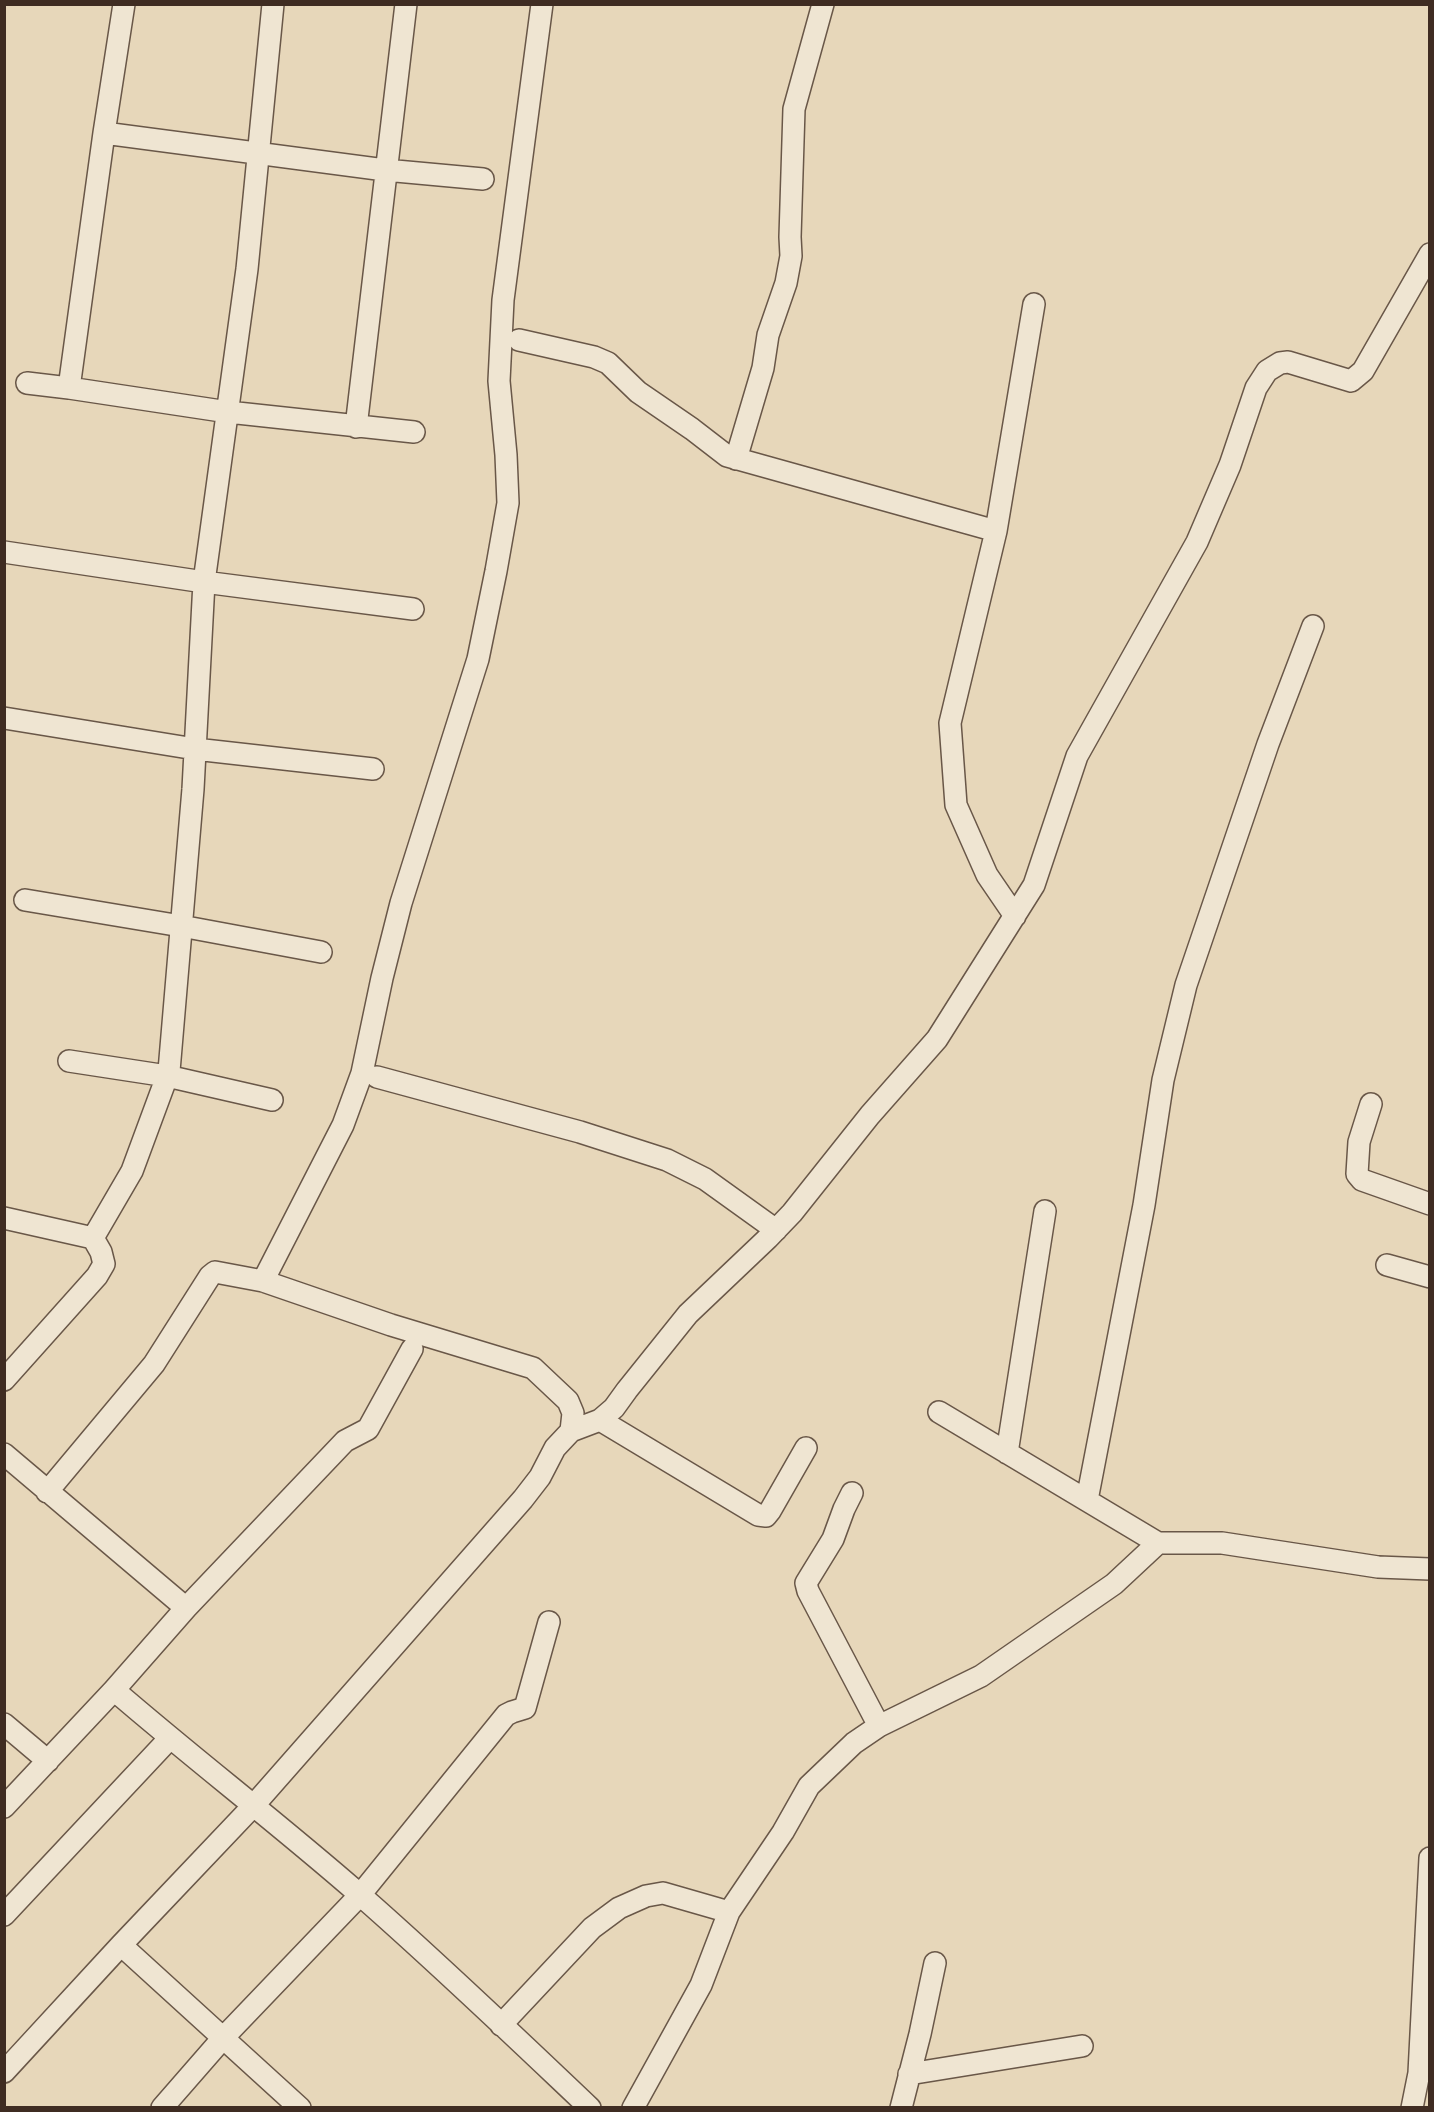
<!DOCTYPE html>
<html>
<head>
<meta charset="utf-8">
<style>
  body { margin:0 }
  #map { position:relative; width:1434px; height:2112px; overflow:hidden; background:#e7d7ba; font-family:"Libre Bodoni",serif }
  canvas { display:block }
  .frame { position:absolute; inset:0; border:6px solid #3f2c22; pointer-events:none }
</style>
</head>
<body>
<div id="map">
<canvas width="1434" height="2112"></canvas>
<div class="frame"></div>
</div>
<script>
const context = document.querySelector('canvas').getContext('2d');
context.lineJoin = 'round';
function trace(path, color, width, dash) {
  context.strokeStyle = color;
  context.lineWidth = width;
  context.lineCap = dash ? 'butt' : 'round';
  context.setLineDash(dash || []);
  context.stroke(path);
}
const minor = new Path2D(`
  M104,133l281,37 98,9
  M519,340l75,17 14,6 30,29 54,37 35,27 269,75
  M27,383l42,5 159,24 186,20
  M69,388l35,-255 20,-129
  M356,427l50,-423
  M736,459l27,-91 5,-33 18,-52 5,-27 -1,-19 4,-128 29,-105
  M4,552l200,30 209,27
  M4,718l191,31 178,20
  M25,900l156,26 140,26
  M1015,916l-28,-41 -31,-70 -6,-82 46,-192 38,-227
  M69,1061l98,15 105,24
  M377,1077l203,55 87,28 38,19 71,51
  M1371,1104l-12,38 -2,32 5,6 68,24
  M4,1218l89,20 8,14 3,12 -7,12 -93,104
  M93,1238l39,-67 37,-100 24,-282 11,-207 43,-313 26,-265
  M1387,1265l43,12
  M263,1281l80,-156 19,-52 20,-95 19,-75 77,-244 18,-88 12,-68 -2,-48 -7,-74 4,-81 39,-296
  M939,1412l219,131
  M600,1420l158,95 8,1 4,-5 36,-63
  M1007,1453l38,-242
  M4,1454l182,154 -72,82c81,70 165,134 245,204 79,69 155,142 231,214
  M47,1492l107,-128 56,-88 5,-4 48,9 128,44 142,43 35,33 5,12 -2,18
  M852,1493l-8,16 -11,30 -27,44 2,8 71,135
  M1087,1500l57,-295 19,-125 23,-95 82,-241 45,-118
  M186,1608l159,-167 23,-12 44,-80
  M4,1724l44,37
  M4,1807l110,-117
  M4,1915l166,-177
  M121,1945l179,163
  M501,2025l91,-97 27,-20 27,-12 17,-3 66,19
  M4,2072l117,-127 133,-140 269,-306 17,-22 15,-29 16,-17 29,-11 14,-12 13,-18 61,-76 80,-76 24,-25 78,-98 67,-76 97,-154 43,-129 120,-214 33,-77 26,-77 11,-17 13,-8 8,-1 63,19 12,-10 67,-117
  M909,2074l173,-28
  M162,2108l61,-70 137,-143 146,-180 6,-3 13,-4 24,-86
  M633,2108l68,-123 28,-73 54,-80 26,-46 45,-43 25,-17 102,-50 133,-92 44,-41h64l156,24 52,2
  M901,2108l19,-74 15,-71
  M1412,2108l7,-35 11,-215`);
trace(minor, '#695748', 24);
trace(minor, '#efe5d2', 21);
</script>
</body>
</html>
